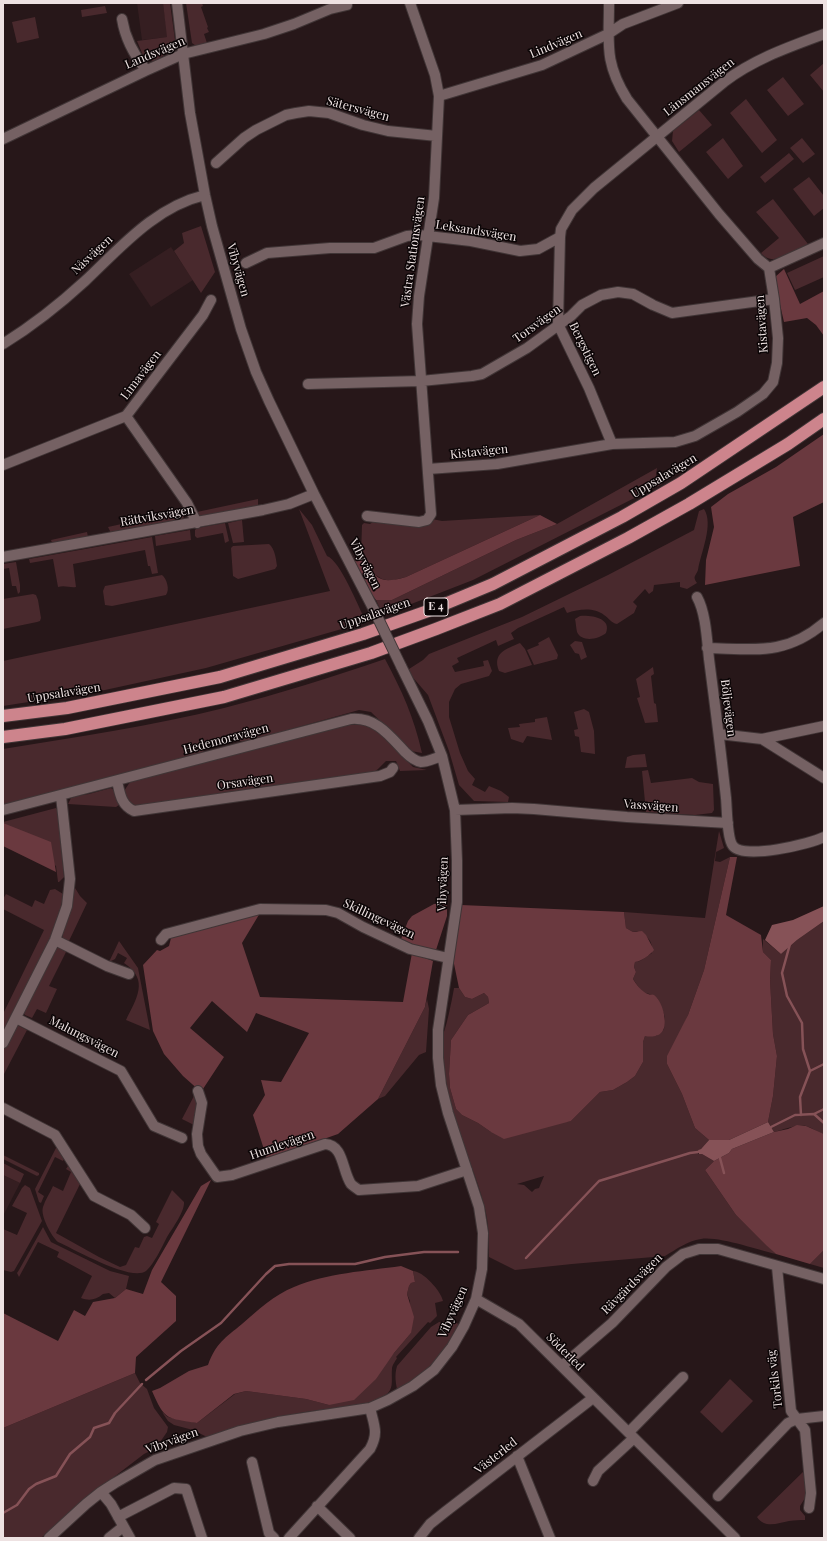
<!DOCTYPE html>
<html>
<head>
<meta charset="utf-8">
<style>
  body { margin:0 }
  #map { position:relative; width:827px; height:1541px; overflow:hidden; background:#271719; font-family:"Playfair Display",serif }
  canvas { display:block }
  .frame { position:absolute; inset:0; border:4px solid #eee2e2; pointer-events:none }
</style>
</head>
<body>
<div id="map">
<canvas width="827" height="1541"></canvas>
<div class="frame"></div>
</div>
<script>
const context = document.querySelector('canvas').getContext('2d');
context.lineJoin = 'round';
function fillPath(path, color) {
  context.fillStyle = color;
  context.fill(path, 'evenodd');
}
function trace(path, color, width, dash) {
  context.strokeStyle = color;
  context.lineWidth = width;
  context.lineCap = dash ? 'butt' : 'round';
  context.setLineDash(dash || []);
  context.stroke(path);
}
function write(font, color, halo, rows, align = 'center') {
  context.font = font + ' "Playfair Display",serif';
  context.lineWidth = 3;
  context.setLineDash([]);
  context.textBaseline = 'middle';
  context.strokeStyle = halo;
  context.fillStyle = color;
  for (const [text, x, y, turn = 0] of rows) {
    context.save();
    context.translate(x, y);
    context.rotate((+turn || 0) * Math.PI / 180);
    context.textAlign = isNaN(turn) ? turn : align;
    if (halo) context.strokeText(text, 0, 0);
    context.fillText(text, 0, 0);
    context.restore();
  }
}
fillPath(new Path2D(`
  M137,3h26l5,34 -26,3z
  M171,247l22,33 -42,27 -22,-33z
  M3,1175l17,8 -17,33z`), '#351e21');
fillPath(new Path2D(`
  M163,3h7l5,37 -2,9 -19,13 -5,-4 -4,2 -8,-19 30,-4z
  M186,3h16l1,3 -2,1 7,20 -1,1 2,4 -5,2 4,12h-12l-4,-3z
  M105,6l2,7 -25,4 -1,-7z
  M35,17l4,21 -22,5 -5,-21z
  M824,63v29l-14,-17z
  M783,77l21,27 -16,12 -21,-26z
  M746,99l31,41 -15,13 -32,-40z
  M699,110l13,15 -33,27 -7,-11 1,-10z
  M723,138l20,28 -15,13 -22,-27z
  M802,138l13,16 -12,9 -13,-15z
  M789,153l5,6 -29,24 -5,-6z
  M809,177l15,19v12l-10,8 -21,-27z
  M773,199l35,45c-13,7 -35,24 -47,9l18,-15 -23,-26z
  M201,226l14,46 -14,21 -27,-42 10,-8 -2,-10z
  M824,256v21l-29,13 -8,-17z
  M657,468l-1,7 6,9 -189,96 -90,35 -7,-15h16l124,-60 41,-16z
  M258,499v6l-3,2 -55,10 -3,-5z
  M299,509l13,16 15,31c13,4 32,52 39,66l-160,46 -101,22 -102,16v-45l327,-70z
  M704,509c10,15 -3,43 -6,61 -2,6 -6,6 -1,13l-10,6 -7,-2v-5l-26,3 -1,6 -4,3 -4,-5 -12,13 4,4 -3,7 -17,11c-6,-1 -8,-6 -13,-9 -10,-8 -25,-6 -37,-2l-3,-6 -46,21 -7,5 3,6 -16,7 -2,-6 -39,18 2,4 -7,4 3,6 29,-6 -1,-5 5,-1 4,11 -3,5 -28,8 -6,5 -6,13v15l11,36 8,18 7,8 -3,6 13,7 4,-6 12,5 8,6 -1,5 -34,-1 -15,-16 -10,-34 -21,-56 -19,-22v-4l14,-9 6,-6 93,-37 86,-42 86,-45 5,-19z
  M185,510c1,5 -1,9 -6,10l-68,13 -3,-6z
  M540,515l-134,62 -16,4 -8,-2 -8,-5 -13,-19 1,-30 2,-2 6,1 4,-3 58,-2 10,2z
  M242,520l2,22 -11,1 -5,-20z
  M225,523l4,18 -4,2 -2,-10 -26,5 -2,-2v-6l2,-2z
  M190,530l1,10 -35,6 -1,-10z
  M87,532l1,5 -36,6 -1,-3z
  M152,537l6,36 -6,1 -2,-8h-2l-3,-16 -72,14 3,23c-6,1 -11,-2 -18,0l-5,-28 -23,4 -1,-4z
  M269,544c6,5 7,15 8,22l-2,3 -37,10 -5,-3 -2,-28 2,-2z
  M16,562l4,23v7l-2,2 -2,-8h-4l-3,-18 -6,1v-5z
  M162,575c5,4 8,15 4,20l-54,11 -7,-1 -2,-14 2,-5z
  M33,594l3,1 2,5 3,18 -1,3 -3,1 -34,7v-30z
  M580,616c11,-1 32,2 26,17 -7,6 -24,10 -29,-1 -1,-4 -1,-9 -2,-13z
  M549,637l9,18 -1,4 -23,6 -7,-15 12,-5 -1,-2z
  M575,641l7,1 5,15 -6,3 -2,-6 -4,-1 -5,-8z
  M520,643l5,6 7,16 -27,8 -6,-2c-7,-18 7,-22 21,-28z
  M385,659c17,32 29,58 37,94l-11,-2 -40,-39 -12,-2 -114,32 -5,-1 -3,-6 -12,3 -3,4 -6,-2 -7,1 -4,5 -2,7 -200,53v-57c74,-12 149,-23 221,-41 55,-14 108,-31 161,-49z
  M653,667l1,7 -3,2 3,27 2,1 2,18 -13,1 -8,-25 3,-1 -4,-18z
  M584,709l5,3 5,19 1,23 -14,-2 -2,-15 -4,-1 -1,-6 4,-1 -4,-17z
  M547,717l5,23 -25,-4 -4,7 -12,-4 -3,-11 12,-1 -1,-3 16,-2v-3z
  M347,725h16l13,4 37,38 14,3 -27,1 -4,-10h-10l-8,8 -8,6 -232,32 -10,-6 -4,-10 6,-9z
  M645,754l2,13 -22,1 2,-11 6,-2z
  M648,770l3,13 41,-5 7,4 14,2 1,26 -2,3 -17,2 -49,-3 -4,-41z
  M111,788l3,2 5,11v4l-3,2 -48,-3 3,-6 5,-2 13,-2z
  M56,808l2,2 6,67 -5,5h-1l-2,-16 -53,-43v-1z
  M719,831l5,17 -8,4 -1,9 5,1 10,-5 -26,113 -16,45 -21,49 15,30 13,34 14,12 -8,9 -3,1v4h4l12,7 -9,9 31,45 40,39c-18,-4 -58,-18 -75,-15 -14,2 -24,10 -36,17l-93,8 -57,6 -26,-13c0,-18 0,-35 -5,-52 -7,-29 -21,-57 -30,-87 -8,-27 -11,-55 -11,-84 3,-4 10,-39 11,-46h5l6,9 7,2 12,-6 4,4 1,6 -21,12 -17,25 -2,34 1,14 6,21 6,6 16,8 13,9 80,-11 29,-29 13,-2 14,-8 8,-6 8,-14v-20l2,-6h11l5,-3 3,-4 1,-12 -7,-18 -5,-4 -11,-3 -9,-13 3,-7 -2,-5 1,-5 5,-1 12,-8c1,-12 -4,-17 -15,-22l-4,1 -7,-4 -2,-16 81,6zM544,1176l-5,12 -4,1 -3,3 -8,-7 -7,-1z
  M72,883l8,13 7,7 -19,40 -5,-3 -1,-7z
  M55,889l8,5v4l-7,30 -53,104v-18l41,-84 -41,-21v-10l3,-5 26,13 3,-7 9,4 6,-14z
  M824,921v213c-6,-2 -12,-6 -18,-8 -8,-2 -23,4 -32,6l-6,-10 5,-26 4,-40 -4,-22 -3,-54 1,-20 -8,-8v-13l18,15 16,-14z
  M119,941l19,27 12,62 -24,-10c10,-21 24,-40 -2,-57l3,-5 -9,-5 -3,6 -6,3z
  M59,947l8,3 -18,36 8,3 -11,24 -9,-4 -5,9 -7,-3 -2,-3 33,-63z
  M427,999l2,10 -3,43 -7,3 -34,41 -7,3 47,-92z
  M17,1025l10,5 -24,46v-25z
  M196,1092l3,9 -3,25 -14,-7z
  M56,1148h3l5,11 -1,2 -8,-4 -17,35 6,4 -3,7 -2,-1 -4,-13z
  M3,1155l36,18v2l-2,1 -34,-17z
  M3,1163l21,11 -4,9 -17,-8z
  M68,1166h3l9,18 -24,49 43,24 21,10 6,-2 9,-18 4,1 5,-11 3,-1 5,2 7,-14 -3,-2 16,-32 12,12c1,9 -12,27 -17,35 -5,10 -13,27 -21,34 -15,11 -72,-22 -88,-29 -7,-6 -18,-27 -15,-35 2,-7 7,-14 10,-21l10,5 8,-19 -5,-3z
  M25,1185l5,3 12,33 -28,50 -3,1 -8,-2v-41l14,6 10,-22 -15,-7 10,-18z
  M43,1227l8,15 4,2 55,27 19,5 -3,13 -11,9 -6,-5 -6,1c-7,6 -14,7 -22,4l11,-22 -35,-19 2,-5 -21,-10 -19,35 -2,-4 2,-3z
  M824,1250v18l-14,-4z
  M413,1271c10,0 28,20 30,30l-8,2 2,13 -7,7 -2,-1 -32,35 1,1c-2,4 -5,7 -5,11 -1,8 2,18 -4,24 -19,17 -64,15 -89,20 -31,7 -61,15 -92,24l-14,-7 -19,-5 -6,-4 -6,-9 6,5 29,6 38,-29 11,-3 60,8 23,6 65,-52 17,-20 -1,-32 -3,-7 2,-8 2,-3 4,-1z
  M451,1321l13,5 -30,44 -36,24c-2,-10 -4,-18 -1,-28l34,-39 8,-5z
  M135,1373l5,10 7,6 7,19 14,19 -1,5 -11,16 -12,6 -60,46 -43,38h-38v-110z
  M730,1379l23,22 -31,32 -22,-21z
  M807,1468v27l-7,11v4l5,6v4c-5,0 -10,0 -16,1 -11,2 -24,8 -32,-4z`), '#49292d');
fillPath(new Path2D(`
  M784,269l16,35 24,-13v45l-8,-11 -9,-7 -23,4 -10,-44z
  M824,434v68l-31,15 7,49 -95,19 1,-25 8,-33 -3,-20 17,-13 48,-27z
  M540,515l17,9 -41,16 -124,60h-16l-7,-9 -16,-33 8,-3c16,23 16,30 45,22z
  M3,823l48,19 5,30 -53,-26z
  M730,857h7l-11,58 35,20 2,17 8,8 -1,20 3,54 4,22 -4,40 -5,26 -39,18h-20l-14,-12 -13,-34 -15,-30v-8l21,-41 16,-45z
  M447,903v13l-11,34 -5,2 -30,-13 7,-18 4,-5 22,-12z
  M461,905l163,7 2,16 7,4 9,-1 4,4 8,15c-4,5 -12,11 -19,12l-1,5 2,5 -3,7c3,5 9,13 15,15 2,1 4,0 6,1 8,5 15,29 8,37 -4,5 -11,5 -17,4l-2,6v20l-8,14 -8,6 -14,8 -13,2 -29,29 -67,18 -13,-7 -13,-9 -16,-8 -6,-6 -6,-21 -1,-14 2,-34 17,-25 21,-12 -1,-6 -4,-4 -12,6 -7,-2 -6,-9 -6,-29z
  M260,913l-18,30 18,54 143,5 9,-49 21,8 -8,46 -47,92 -40,35 -71,25 -14,-44 12,-20 -4,-15 20,2 28,-49 -53,-20 -9,19 -35,-31 -22,27 34,29 -23,35 -18,-16 -19,-22 -11,-23 -10,-66 14,-15 3,1 9,-5 2,-8z
  M797,1125l9,1 18,8v116l-14,14 -34,-10 -10,-9 -30,-30 -31,-45 9,-9 15,-8 3,-4 42,-17 14,-3z
  M211,1180l-50,102 15,14v25l-40,36 -1,16 -132,55v-115l55,28 16,-31 11,6 8,-14 22,-4 11,-9 17,5 9,-24 49,-84z
  M401,1266l12,5 2,11 -4,1 -2,3 -2,8 7,23 -3,16 -17,20 -18,26 -22,21 -25,5 -23,-6 -60,-8 -12,3 -37,29c-30,-5 -32,-2 -45,-32l8,-3 29,-17 19,-6c8,-22 17,-27 34,-41 16,-14 32,-29 52,-37 33,-14 72,-16 107,-21z`), '#6a393f');
fillPath(new Path2D(`
  M824,906v15l-27,19 -16,14 -16,-14 7,-15 21,-5z
  M768,1122l6,10 -42,17 -3,4 -15,8 -12,-7h-3l-1,-4 3,-1 8,-9h20z`), '#865257');
trace(new Path2D(`
  M790,944l-8,29 5,23 15,27 1,26 7,22 -10,26 1,18
  M810,1071l14,-7
  M814,1114l10,-5
  M771,1127l24,-12 19,-1 10,9
  M720,1158l4,15
  M526,1258l73,-77 91,-28 8,-1
  M146,1380l35,-29 40,-28 45,-49 9,-8 14,-2h66l30,-7 39,-5h34
  M3,1513l14,-8 12,-16 7,-5 20,-8 14,-22 20,-17 4,-9 15,-5 6,-10 27,-29`), '#865257', 2.5);
const minor = new Path2D(`
  M177,3l13,110 15,82 7,31 29,103 15,43 13,29 45,93 60,116
  M122,19c3,19 12,36 24,51
  M439,96l103,-31 66,-31 15,-10 55,-21
  M3,139l142,-68 38,-17 81,-20 30,-10 36,-15 17,-4
  M216,163l28,-25 12,-8 30,-15 10,-2 13,-2 20,2 34,12 25,6 49,5
  M246,263l21,-10 63,-5h44l33,-12 12,-1 52,6 49,10 18,-2 22,-12
  M769,268l55,-25
  M3,344c29,-18 57,-40 82,-63 36,-34 70,-74 120,-86
  M308,384l113,-3 51,-5 10,-2 45,-26 44,-32 11,-11 19,-10 17,-3 15,2 20,11 19,8 102,-14
  M126,416l61,87 10,20
  M612,444l-23,-56 -31,-64 2,-87 1,-8 11,-19 22,-22 130,-106c30,-23 65,-35 100,-48
  M3,465l123,-49 77,-101 8,-15
  M428,469l69,-5 115,-20 63,-2 20,-6 42,-24 26,-18 10,-12 4,-19 1,-25 -4,-39 -5,-31 -11,-9 -39,-45 -92,-115c-23,-37 -18,-55 -18,-96
  M367,516l52,6 8,-2 4,-6 -14,-190 2,-28 15,-98 5,-102 -4,-21 -25,-72
  M3,557l260,-47 26,-6 25,-10
  M697,597c9,16 10,44 12,62 6,46 12,93 17,139 1,10 1,41 7,48 11,14 77,-2 91,-9
  M707,648c48,1 78,8 117,-25
  M719,734l43,5 62,39
  M762,739l62,-13
  M117,781c3,13 4,24 17,30l246,-35 10,-4 3,-4
  M3,810l348,-91c25,-2 38,16 54,33 4,4 10,9 16,10 6,0 14,-4 21,-6
  M455,810l57,-2 22,1 93,8 101,6
  M55,940l52,26 22,8
  M161,940l5,-6 94,-25 66,1 12,3 25,14 47,22 38,9
  M16,1018l105,53 33,55 28,12
  M3,1043l52,-103 12,-34 3,-27 -9,-83
  M198,1091l4,12 -5,31 1,12 3,8 16,23 15,-2 93,-31c19,1 17,27 26,40 2,2 5,4 8,6l59,-4 49,-16
  M3,1108l52,27 39,61 37,19 14,13
  M777,1267l14,144 14,19 6,63 -2,15
  M476,1299l43,25 216,214
  M562,1366l50,-43 54,-56 17,-13 16,-5h19l106,30
  M629,1432l54,-55
  M517,1456l33,82
  M252,1462l17,71 5,5
  M593,1481l5,-10 36,-33
  M101,1492l10,12 19,34
  M718,1496l70,-73 9,-4 27,-3
  M317,1506l33,32
  M118,1517l56,-29 12,1 16,49
  M49,1538l37,-34 15,-12 14,-9 40,-23 85,-29 38,-9 92,-14 18,-8 25,-14 21,-16 18,-23 12,-21 12,-27 6,-30 1,-36 -4,-26 -31,-94 -7,-28 -3,-27v-28l19,-128v-41l-2,-51 -13,-54 -14,-35 -27,-55
  M109,1538l14,-11
  M289,1538l81,-89c9,-16 4,-24 0,-41
  M419,1538l11,-14 15,-12 148,-114`);
const highway = new Path2D(`
  M3,716l64,-8 153,-31 143,-43 65,-23 65,-27 129,-67 59,-34 143,-96
  M3,737l62,-8 159,-32 147,-44 65,-24 64,-25 128,-66 61,-34 99,-60 36,-25`);
trace(minor, '#403536', 12);
trace(highway, '#403536', 14);
trace(minor, '#756163', 10);
trace(highway, '#cd848c', 12);
const minorBridge = new Path2D(`
  M374,610l27,56`);
trace(minorBridge, '#403536', 12, []);
trace(minorBridge, '#756163', 10);
for (const [x, y, w] of [
  [436,607,24]
]) {
  const box = new Path2D();
  box.roundRect(x - w / 2, y - 9, w, 18, 3);
  context.fillStyle = '#0b0506';
  context.fill(box);
  trace(box, '#eee2e2', 1);
}
write('bold 11px', '#eee2e2', null, [
  ["E 4",436,607]
]);
write('12px', '#eee2e2', '#0b0506', [
  ["Lindvägen",556,44,-23],
  ["Landsvägen",155,53,-23],
  ["Länsmansvägen",699,87,-38],
  ["Sätersvägen",358,109,15],
  ["Leksandsvägen",476,231,9],
  ["Västra Stationsvägen",413,252,-82],
  ["Nåsvägen",92,255,-43],
  ["Vibyvägen",238,270,74],
  ["Torsvägen",537,324,-36],
  ["Kistavägen",762,324,-94],
  ["Bergstigen",585,349,64],
  ["Limavägen",141,375,-53],
  ["Kistavägen",479,452,-6],
  ["Uppsalavägen",664,476,-31],
  ["Rättviksvägen",157,516,-10],
  ["Vibyvägen",365,564,63],
  ["Uppsalavägen",375,614,-19],
  ["Uppsalavägen",64,693,-9],
  ["Böljevägen",728,708,83],
  ["Hedemoravägen",226,739,-15],
  ["Orsavägen",245,782,-8],
  ["Vassvägen",651,806,4],
  ["Vibyvägen",443,884,-88],
  ["Skillingevägen",379,919,25],
  ["Malungsvägen",84,1037,27],
  ["Humlevägen",282,1145,-19],
  ["Rävgärdsvägen",632,1284,-45],
  ["Vibyvägen",453,1312,-66],
  ["Söderled",565,1352,45],
  ["Torkils väg",775,1379,-97],
  ["Vibyvägen",172,1441,-20],
  ["Västerled",496,1456,-38]
]);
</script>
</body>
</html>
